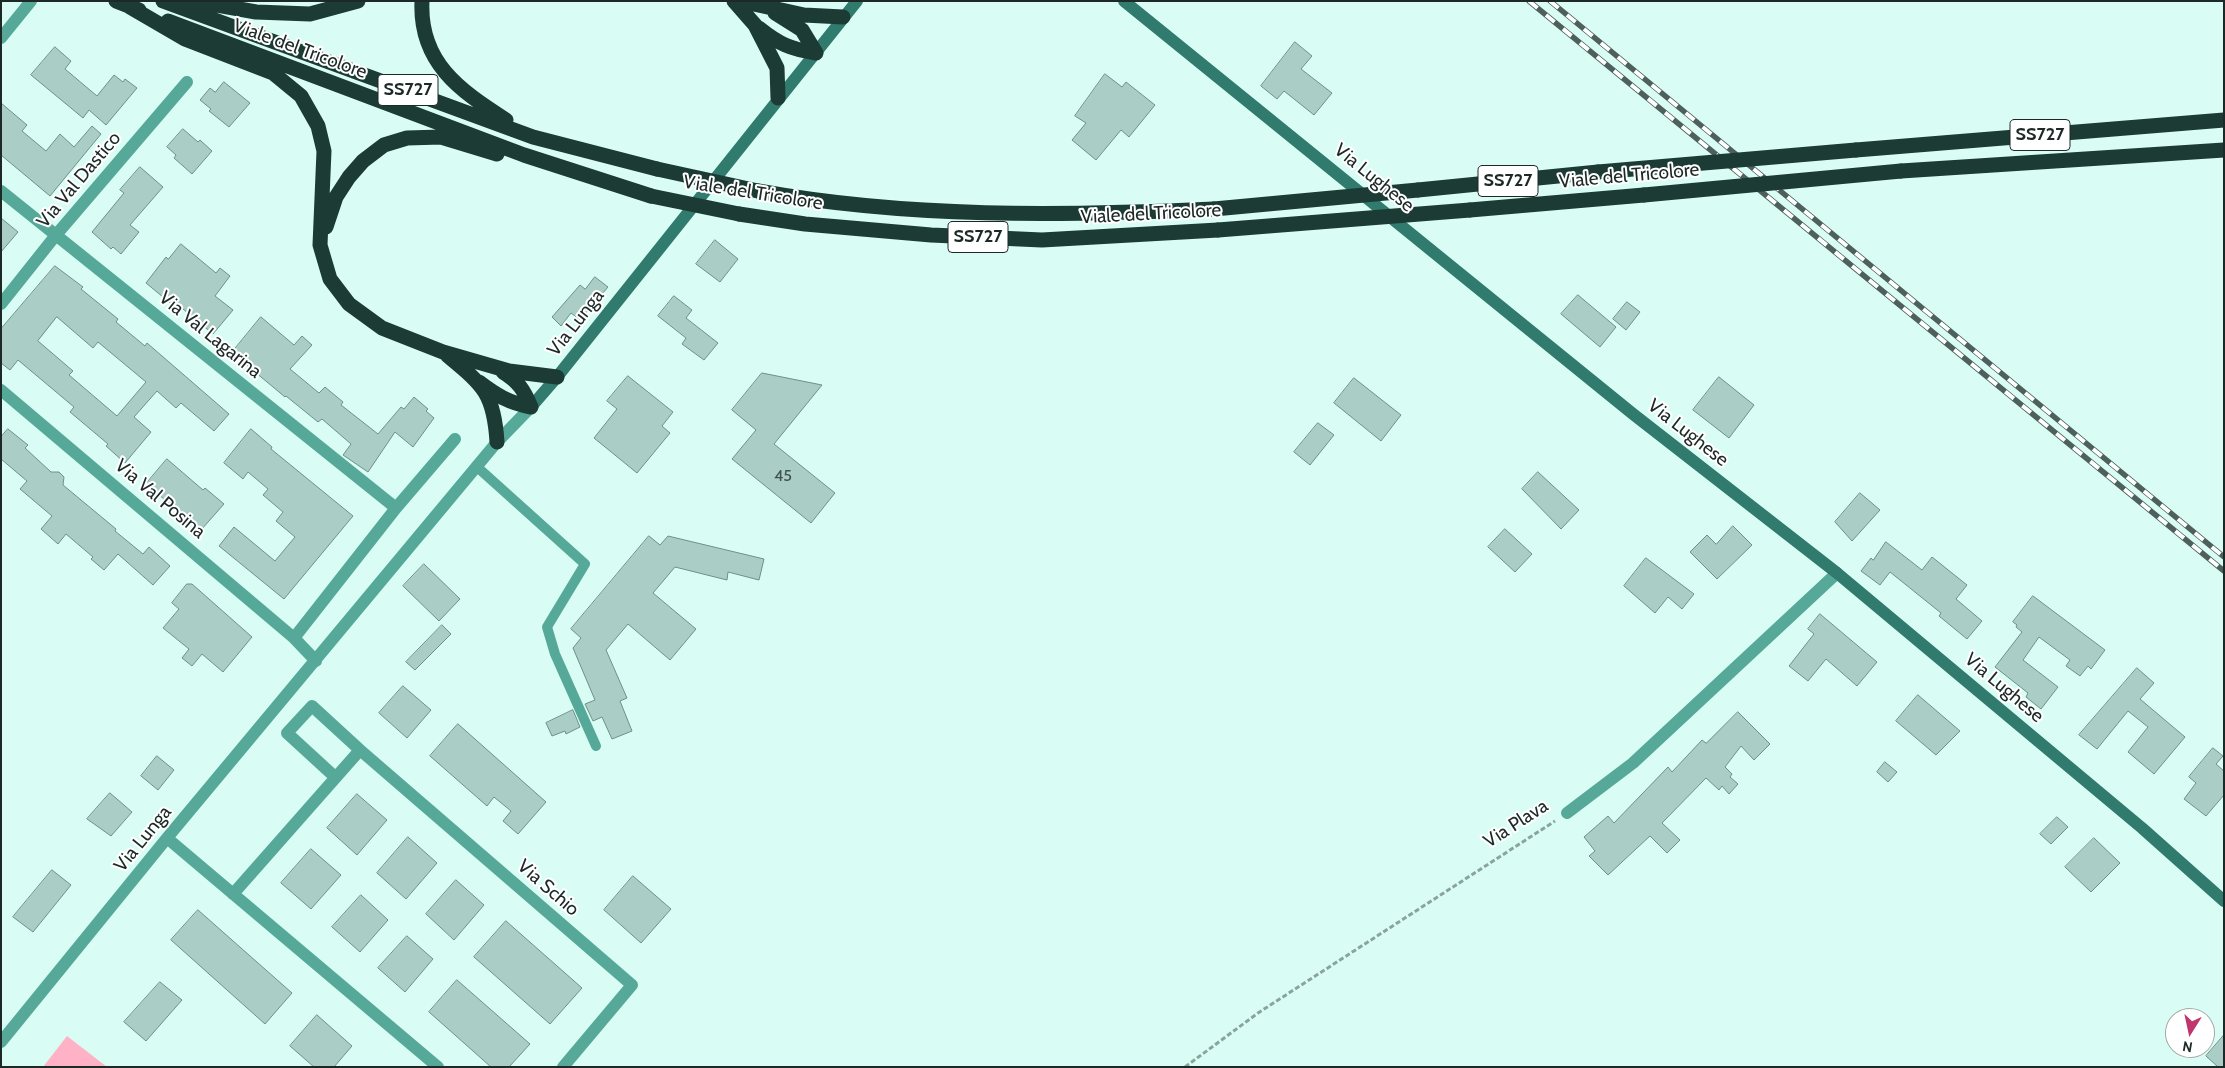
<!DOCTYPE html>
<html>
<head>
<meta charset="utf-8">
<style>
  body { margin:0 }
  #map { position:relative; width:2225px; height:1068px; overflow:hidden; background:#d9fdf4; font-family:Cabin,sans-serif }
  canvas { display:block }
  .frame { position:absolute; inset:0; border:2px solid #1c2926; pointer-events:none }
  .north { position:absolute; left:2165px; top:1008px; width:50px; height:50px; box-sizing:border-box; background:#fff; border:1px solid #a4a9a8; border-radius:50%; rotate:190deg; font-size:14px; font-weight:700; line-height:20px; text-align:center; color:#1c2926 }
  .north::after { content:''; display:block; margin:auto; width:18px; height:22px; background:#c0356b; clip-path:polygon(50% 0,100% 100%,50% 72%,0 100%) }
</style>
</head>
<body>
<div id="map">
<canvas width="2225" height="1068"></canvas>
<div class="frame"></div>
<div class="north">N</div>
</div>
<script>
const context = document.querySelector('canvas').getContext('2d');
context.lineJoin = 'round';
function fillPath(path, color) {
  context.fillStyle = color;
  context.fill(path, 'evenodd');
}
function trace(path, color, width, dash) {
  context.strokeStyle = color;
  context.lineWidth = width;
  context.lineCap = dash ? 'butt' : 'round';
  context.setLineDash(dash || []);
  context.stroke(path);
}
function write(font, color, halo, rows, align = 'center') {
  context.font = font + ' Cabin,sans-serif';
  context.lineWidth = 4;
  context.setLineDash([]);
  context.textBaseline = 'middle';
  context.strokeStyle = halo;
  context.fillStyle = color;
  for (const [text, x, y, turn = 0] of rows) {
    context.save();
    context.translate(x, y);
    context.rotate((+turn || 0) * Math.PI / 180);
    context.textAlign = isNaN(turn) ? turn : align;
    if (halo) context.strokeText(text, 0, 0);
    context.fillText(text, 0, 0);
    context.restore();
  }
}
fillPath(new Path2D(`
  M67,1036l40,31h-64z`), '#ffb1c6');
const building = new Path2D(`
  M1295,42l17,14 -11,13 31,24 -18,22 -30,-24 -7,8 -16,-13z
  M55,47l16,14 -6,8 32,27 17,-21 9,7 2,-3 12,9 -31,37 -17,-15 -6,8 -52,-43z
  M1105,74l17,13 4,-5 29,23 -26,32 -8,-7 -25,30 -24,-20 14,-17 -11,-7z
  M224,82l26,21 -21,24 -20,-16 2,-2 -11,-9 10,-12 5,4z
  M1,103l26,22 -5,6 24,20 14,-17 14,13 18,-21 9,8 -51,62 -49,-41z
  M183,129l15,13 2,-2 12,11 -20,23 -18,-16 2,-3 -9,-8z
  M140,167l23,20 -33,38 9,7 -18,22 -8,-7 -2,2 -19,-17 32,-39 -4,-3z
  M1,218l17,14 -17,20z
  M715,240l23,19 -18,23 -24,-18z
  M181,244l35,29 4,-5 10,8 -15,20 18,14 -20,24 -36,-30 -2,3 -29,-24 20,-26 2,2z
  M55,266l28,21 -2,2 37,30 -2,3 29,24 2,-3 82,71 -15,17 -33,-28 -5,5 -19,-17 -23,26 17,15 -26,31 -19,-17 2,-2 -38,-32 4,-5 -56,-47 -8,10 -9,-7v-34zM57,317l36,31 5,-6 48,40 -29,34 -48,-41 4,-4 -35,-30z
  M595,277l13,10 -28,33 -9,-7 -10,13 -9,-9 28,-32 5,4z
  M1578,295l38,32 -16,20 -39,-33z
  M674,296l18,14 -6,8 32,25 -14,17 -22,-16 4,-6 -28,-22z
  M1627,302l13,10 -14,18 -13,-11z
  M261,317l33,28 8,-9 10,9 -22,24 29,24 6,-6 18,15 -2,3 37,29 23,-27 3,2 10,-12 14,12 -2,2 8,7 -21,29 -18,-15 -27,40 -25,-17 8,-11 -29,-25 -4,3 -32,-26 -1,1 -42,-35 2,-3 -11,-9z
  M762,373l60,12 -48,59 61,49 -24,30 -79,-64 24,-29 -24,-20z
  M628,376l45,36 -11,14 8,7 -33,40 -43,-35 23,-29 -10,-8z
  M1719,377l35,28 -25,33 -36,-28z
  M1354,378l47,37 -20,26 -47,-38z
  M1318,423l16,12 -24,30 -16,-13z
  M8,429l20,16 -3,3 26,24h8l5,5 -1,8 53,44 -1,2 28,23 6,-7 21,19 -17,19 -35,-31 -14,16 -13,-11 2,-2 -27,-23 -8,10 -17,-15 11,-13 -32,-27 7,-8 -26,-22v-22z
  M251,429l21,18 -1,2 82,67 -69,83 -65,-53 15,-19 41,34 20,-24 -19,-16 7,-9 -20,-17 5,-6 -20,-17 -5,7 -19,-16z
  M167,459l36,31 2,-2 19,16 -23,26 -55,-46z
  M1538,472l41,38 -18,19 -39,-40z
  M1860,493l20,17 -28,31 -17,-19z
  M1733,526l19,19 -35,34 -27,-27 17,-17 9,9z
  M1505,529l27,25 -17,18 -27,-25z
  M649,536l11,9 8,-9 96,23 -5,21 -31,-8 -1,8 -52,-13 -22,26 43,36 -26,31 -42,-36 -22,26 21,48 -7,3 12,30 -20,8 -10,-22 -9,4 -8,-17 10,-4 -22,-52 8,-10 -10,-9z
  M1886,542l36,28 10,-13 35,28 -11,14 26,22 -15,18 -28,-23 2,-3 -51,-41 -10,13 -19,-14 10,-13 2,2z
  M1646,558l48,36 -12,15 -14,-12 -13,16 -31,-27z
  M424,564l36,35 -21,22 -36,-35z
  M187,584h5l60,53 -29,35 -21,-18 -10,12 -10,-8 7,-9 -26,-21 16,-19 -7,-6z
  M2033,596l72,54 -14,19 -3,-3 -8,10 -14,-10 4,-6 -31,-23 -16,23 35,27 -17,22 -15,-12 2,-4 -33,-26 27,-35 -6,-5 1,-2 -4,-3z
  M1820,614l57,48 -20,24 -31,-27 -18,22 -19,-15 25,-32 -6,-5z
  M442,625l9,9 -36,36 -9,-8z
  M2137,668l17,15 -14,16 45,38 -31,37 -26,-22 20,-25 -20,-16 -31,38 -18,-14z
  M403,686l28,24 -24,28 -28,-25z
  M1918,695l42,36 -24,24 -40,-34z
  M573,710l7,17 -14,7 -1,-3 -13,5 -6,-13z
  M1738,712l32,32 -16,16 -13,-14 -16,21 7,7 -2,3 8,7 -9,10 -7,-8 -3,4 -13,-12 -44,45 18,17 -13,13 -17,-17 -42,39 -19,-19 6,-5 -11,-14 24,-21 6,7 54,-56 4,5 30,-32 4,3z
  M458,724l88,78 -28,32 -15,-13 8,-10 -17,-14 -7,9 -57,-50z
  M2213,748l10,8 -7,8 8,7v24l-18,21 -22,-17 12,-16 -7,-6z
  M157,756l17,14 -16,20 -17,-14z
  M1885,762l12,10 -9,10 -11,-10z
  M110,793l22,19 -21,24 -24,-17z
  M357,794l30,26 -30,35 -30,-27z
  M2057,817l11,10 -17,17 -11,-10z
  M408,837l29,26 -31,36 -29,-26z
  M2094,838l26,25 -29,29 -26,-25z
  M311,849l30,26 -30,34 -30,-26z
  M52,870l19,15 -38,47 -20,-15z
  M633,876l38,33 -30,34 -37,-33z
  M456,880l28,25 -30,35 -28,-26z
  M361,895l27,25 -28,32 -28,-25z
  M198,910l94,83 -27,31 -94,-84z
  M506,921l76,67 -32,36 -76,-67z
  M407,936l26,23 -28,33 -27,-24z
  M457,980l73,64 -21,23h-18l-62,-55z
  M160,982l22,18 -36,41 -22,-19z
  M317,1015l35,31 -18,21h-20l-24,-21z
  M2224,1035v32h-6l-12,-11z`);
fillPath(building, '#aacdc5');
trace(building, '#6e9088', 1);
trace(new Path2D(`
  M1185,1067l73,-54 297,-192`), '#89a39d', 3, [5, 2.5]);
trace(new Path2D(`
  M476,466l109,98 -38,63 8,27 41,92`), '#56a998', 10);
trace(new Path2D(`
  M1,38l30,-37
  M1,191l395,317
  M1,304l55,-69 131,-153
  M1,390l293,248
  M316,661l-22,-23 102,-130 59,-69
  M335,777l-48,-44 25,-27 48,44
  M1567,813l66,-50 204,-190
  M167,838l271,229
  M233,894l127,-144 272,235 -69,82
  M1,1042l166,-204 330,-396 34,-35`), '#56a998', 12);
trace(new Path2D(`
  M1124,1l509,413 204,159 305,255 82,73
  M531,407l26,-30 300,-376`), '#307b6d', 12);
trace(new Path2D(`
  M116,1l23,9
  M163,1l370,136 124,32
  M195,1l61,11 54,2 48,-13
  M422,1c-3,61 37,89 84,119
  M734,1l21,24 22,43 1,30
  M740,1l64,14 39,2
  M130,7l55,32 88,34 28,23 17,30 6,25 -4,94 10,34 19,25 33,24 61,24 66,19 48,6
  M775,13l27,17 14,23
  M168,21l356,134 127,41
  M759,28c20,16 31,21 57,25
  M1856,150l368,-30
  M1901,171l323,-21
  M1418,190l180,-18
  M758,191c150,27 304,25 456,18
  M1470,210l174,-15
  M739,214l66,10 126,11 111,5 176,-10
  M326,227l10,-30 13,-20 14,-16 21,-16 23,-7 34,-1 56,17
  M448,356c35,29 46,37 49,86
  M479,382c17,13 30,21 52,25 -7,-17 -13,-26 -28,-35`), '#1d3b35', 15);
const rail = new Path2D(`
  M1529,1l695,570
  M1550,1l674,556`);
trace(rail, '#4d605b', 5.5);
trace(rail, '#fff', 4, [11]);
trace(new Path2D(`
  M657,169l101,22
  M1598,172l258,-22
  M1644,195l257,-24
  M651,196l88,18
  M1214,209l204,-19
  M1218,230l252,-20`), '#1d3b35', 15);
write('16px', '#40524e', null, [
  ["45",783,476]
]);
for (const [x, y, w] of [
  [408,90,60],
  [2040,135,60],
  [1508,181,60],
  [978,237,60]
]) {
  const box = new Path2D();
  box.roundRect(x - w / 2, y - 15.5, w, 31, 4);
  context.fillStyle = '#fff';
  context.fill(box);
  trace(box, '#1c2926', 1);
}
write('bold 18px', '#1c2926', null, [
  ["SS727",408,90],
  ["SS727",2040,135],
  ["SS727",1508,181],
  ["SS727",978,237]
]);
write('19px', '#1c2926', '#fff', [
  ["Viale del Tricolore",300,49,20],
  ["Viale del Tricolore",1629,176,-5],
  ["Via Lughese",1374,178,39],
  ["Via Val Dastico",79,180,-50],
  ["Viale del Tricolore",753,193,9],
  ["Viale del Tricolore",1151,214,-3],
  ["Via Lunga",576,323,-52],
  ["Via Val Lagarina",210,335,39],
  ["Via Lughese",1688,433,38],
  ["Via Val Posina",160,499,40],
  ["Via Lughese",2004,688,40],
  ["Via Plava",1516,824,-33],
  ["Via Lunga",143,839,-51],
  ["Via Schio",548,888,41]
]);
</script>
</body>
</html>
